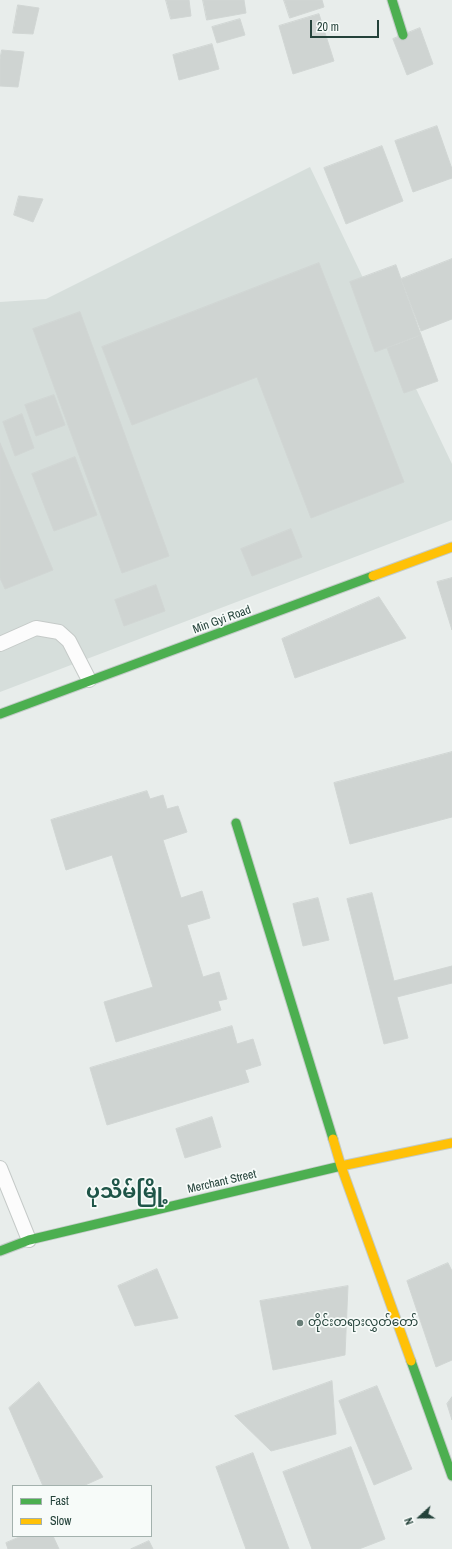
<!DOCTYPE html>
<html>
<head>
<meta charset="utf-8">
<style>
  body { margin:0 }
  #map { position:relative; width:452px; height:1549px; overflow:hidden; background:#e8edeb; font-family:"Archivo Narrow",sans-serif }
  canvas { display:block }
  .legend { position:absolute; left:12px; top:1485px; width:140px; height:52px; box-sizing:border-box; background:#f7fbf9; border:1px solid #a3b1ad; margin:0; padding:5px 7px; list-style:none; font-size:12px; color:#24423a }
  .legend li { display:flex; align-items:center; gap:8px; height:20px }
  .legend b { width:20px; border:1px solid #a3b1ad }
  .north { position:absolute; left:400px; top:1497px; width:40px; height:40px; -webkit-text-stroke:3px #f7fbf9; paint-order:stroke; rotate:249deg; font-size:11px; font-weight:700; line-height:16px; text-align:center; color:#24423a }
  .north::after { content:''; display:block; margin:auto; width:14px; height:18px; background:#24423a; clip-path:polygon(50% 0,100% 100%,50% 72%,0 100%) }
  .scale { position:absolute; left:310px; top:20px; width:69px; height:18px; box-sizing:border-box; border:2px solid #24423a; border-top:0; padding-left:5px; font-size:12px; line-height:14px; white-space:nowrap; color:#24423a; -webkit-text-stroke:3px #f7fbf9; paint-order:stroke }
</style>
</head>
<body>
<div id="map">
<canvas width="452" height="1549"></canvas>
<ul class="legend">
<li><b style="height:5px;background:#4caf50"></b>Fast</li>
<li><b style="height:5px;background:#ffc107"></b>Slow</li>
</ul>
<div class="north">N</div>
<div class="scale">20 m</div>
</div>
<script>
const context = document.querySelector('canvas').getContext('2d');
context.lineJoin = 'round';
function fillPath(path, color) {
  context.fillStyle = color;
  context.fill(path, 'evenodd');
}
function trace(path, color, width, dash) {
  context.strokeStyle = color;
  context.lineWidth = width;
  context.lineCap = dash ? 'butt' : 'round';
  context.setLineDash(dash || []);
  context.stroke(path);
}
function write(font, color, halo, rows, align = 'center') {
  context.font = font + ' "Archivo Narrow","Noto Sans Myanmar",sans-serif';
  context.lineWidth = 3.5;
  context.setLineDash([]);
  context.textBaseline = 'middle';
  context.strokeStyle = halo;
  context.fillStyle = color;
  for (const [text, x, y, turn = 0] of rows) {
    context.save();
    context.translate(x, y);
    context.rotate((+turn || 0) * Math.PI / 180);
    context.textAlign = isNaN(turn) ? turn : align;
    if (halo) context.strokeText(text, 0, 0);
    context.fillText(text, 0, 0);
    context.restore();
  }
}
fillPath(new Path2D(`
  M310,167l142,297v56l-452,172v-390l46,-3z`), '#d6dedb');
const building = new Path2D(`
  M166,0h23l2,16 -20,3z
  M203,0h41l2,13 -39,7z
  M284,0h38l2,7 -34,11z
  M18,5l21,3 -6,26 -20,-1z
  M319,14l15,47 -41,13 -14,-48z
  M240,19l5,16 -28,8 -5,-16z
  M420,28l13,36 -26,11 -14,-36z
  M212,44l7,25 -40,11 -6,-25z
  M2,50l22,2 -6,35 -18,-1v-27z
  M437,126l15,43v9l-39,14 -18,-51z
  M382,146l21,55 -57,23 -22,-56z
  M19,196l24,3 -10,23 -19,-7z
  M452,259v60l-31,12 -20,-52z
  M319,263l85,219 -93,36 -54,-141 -125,48 -30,-78z
  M396,265l25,70 -46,17 -25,-70z
  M80,312l89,244 -47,17 -89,-244z
  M421,335l17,46 -34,12 -17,-45z
  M54,395l11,30 -29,11 -11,-31z
  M22,414l12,34 -19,8 -12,-34z
  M0,443l53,127 -48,19 -5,-11z
  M75,457l22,58 -43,16 -22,-57z
  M291,529l11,28 -50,19 -11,-27z
  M452,578v52l-15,-48z
  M156,585l9,26 -41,15 -9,-26z
  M379,597l27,41 -111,40 -13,-39z
  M452,752v65l-102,27 -16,-61z
  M147,791l3,8 13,-4 4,14 11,-3 9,26 -24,8 18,58 21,-7 8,27 -23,7 16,52 16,-5 8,27 -9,2 3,9 -105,32 -12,-40 49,-15 -41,-132 -46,15 -15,-50z
  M372,893l22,88 58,-15v17l-55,14 11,41 -24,6 -37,-145z
  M318,898l11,42 -26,6 -10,-42z
  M232,1026l5,18 16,-5 8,26 -16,5 4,12 -142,43 -17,-57z
  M212,1117l9,30 -36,11 -9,-29z
  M448,1263l4,8v89l-16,7 -29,-86z
  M157,1269l21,49 -43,8 -17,-40z
  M348,1286l-3,69 -72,15 -13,-69z
  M332,1381l4,53 -65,17 -36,-35z
  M39,1382l64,95 -20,9h-40l-34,-78z
  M377,1386l35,83 -38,16 -35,-84z
  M452,1397v23l-5,-16z
  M351,1447l34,92 -26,10h-47l-29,-77z
  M253,1453l36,96h-43l-30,-82z
  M22,1536h31l6,13h-51l-2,-6z
  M149,1541l4,8h-22z`);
fillPath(building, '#cfd4d2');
trace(building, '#d1d6d4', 1);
const lane = new Path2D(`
  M0,644l36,-16 23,4 10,9 20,39
  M0,1168l29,72`);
const fast = new Path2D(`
  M392,0l11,35
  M0,714l373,-138
  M236,823l97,316
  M0,1251l29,-11 312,-74
  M411,1361l41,115`);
const slow = new Path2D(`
  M373,576l79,-29
  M333,1139l8,27 70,195
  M341,1166l111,-23`);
trace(lane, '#c5cac8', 16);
trace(fast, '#c3cbc8', 11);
trace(slow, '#c3cbc8', 11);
trace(lane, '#fcfcfc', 14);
trace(fast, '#4caf50', 9);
trace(slow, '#ffc107', 9);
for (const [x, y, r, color] of [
  [300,1323,4,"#697e78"]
]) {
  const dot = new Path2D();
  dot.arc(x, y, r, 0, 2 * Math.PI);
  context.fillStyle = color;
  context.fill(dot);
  trace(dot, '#f7fbf9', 1.5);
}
write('12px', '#24423a', '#f7fbf9', [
  ["Min Gyi Road",222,620,-20],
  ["Merchant Street",222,1182,-13]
]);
write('12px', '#24423a', '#f7fbf9', [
  ["တိုင်းတရားလွှတ်တော်",308,1323]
], 'left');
write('bold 20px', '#1f5548', '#f7fbf9', [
  ["ပုသိမ်မြို့",127,1193]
]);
</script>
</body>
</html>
